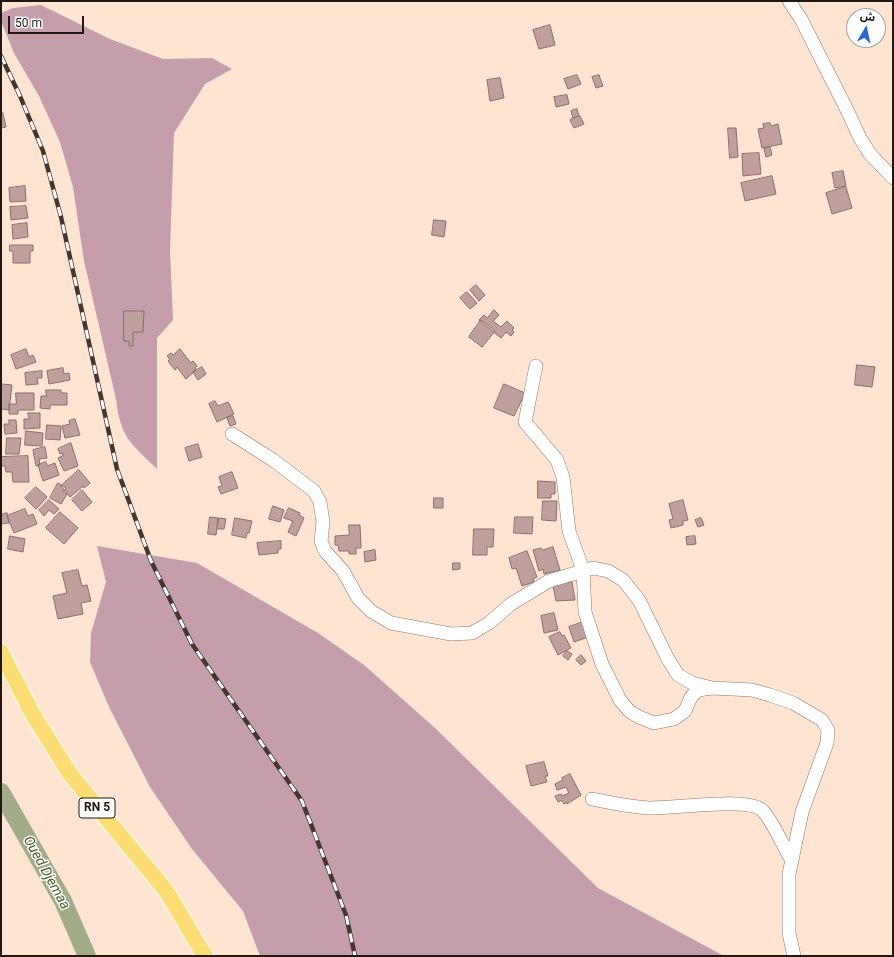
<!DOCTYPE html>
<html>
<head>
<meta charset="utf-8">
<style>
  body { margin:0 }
  #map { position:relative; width:894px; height:957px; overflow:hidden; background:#fee4d1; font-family:Roboto,"Noto Sans Arabic",sans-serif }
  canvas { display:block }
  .frame { position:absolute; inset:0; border:2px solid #211811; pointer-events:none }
  .north { position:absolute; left:846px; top:8px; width:40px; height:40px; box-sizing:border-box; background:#fff; border:1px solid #a6a3a0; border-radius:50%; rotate:9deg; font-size:11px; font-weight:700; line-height:16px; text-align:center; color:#211811 }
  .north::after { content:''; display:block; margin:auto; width:14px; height:18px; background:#2b66d3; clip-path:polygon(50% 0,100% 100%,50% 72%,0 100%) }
  .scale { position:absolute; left:8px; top:16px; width:76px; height:18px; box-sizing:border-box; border:2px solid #211811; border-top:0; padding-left:5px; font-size:12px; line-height:14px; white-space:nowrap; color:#211811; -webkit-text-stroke:3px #fff; paint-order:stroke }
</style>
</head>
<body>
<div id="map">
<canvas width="894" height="957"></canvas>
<div class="frame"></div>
<div class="north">ش</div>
<div class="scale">50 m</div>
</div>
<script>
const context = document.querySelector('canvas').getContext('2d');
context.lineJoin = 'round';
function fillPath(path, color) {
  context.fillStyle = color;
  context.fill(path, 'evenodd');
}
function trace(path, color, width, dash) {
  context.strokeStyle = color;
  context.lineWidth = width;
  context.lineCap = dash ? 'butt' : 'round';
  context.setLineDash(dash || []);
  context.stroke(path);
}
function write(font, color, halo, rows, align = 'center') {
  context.font = font + ' Roboto,sans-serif';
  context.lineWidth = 3;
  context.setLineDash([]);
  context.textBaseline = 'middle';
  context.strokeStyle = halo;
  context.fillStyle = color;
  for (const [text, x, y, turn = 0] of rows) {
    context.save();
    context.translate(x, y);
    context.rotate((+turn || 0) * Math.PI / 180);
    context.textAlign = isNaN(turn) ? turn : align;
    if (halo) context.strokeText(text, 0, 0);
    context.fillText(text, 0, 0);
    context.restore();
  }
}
fillPath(new Path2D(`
  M41,5l69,34 53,20 49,-1 20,11 -27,15 -31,49 -4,117 3,70 -16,18v131c-27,-27 -36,-30 -41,-70l-32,-138 -11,-74 -13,-45 -21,-46 -25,-43 -13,-32v-8l12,-5z
  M97,546l100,17 121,70 46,32 71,63 163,160 126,68h-464l-17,-45 -51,-62 -42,-62 -41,-80 -19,-45 1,-29 15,-51z`), '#c59dab');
trace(new Path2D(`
  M1,792l62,109 24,55`), '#a2ac88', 18);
const building = new Path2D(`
  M550,25l5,20 -16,4 -6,-19z
  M577,75l4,9 -13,5 -4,-10z
  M599,75l4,11 -7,2 -4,-11z
  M500,78l4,20 -14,3 -3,-21z
  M567,95l2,9 -13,3 -2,-10z
  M577,109l2,7 -6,2 -2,-7z
  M3,113l3,14 -5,1v-14z
  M580,116l4,8 -10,4 -4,-8z
  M770,123l1,3 7,-2 4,20 -20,4 -4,-19 6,-1 -1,-4z
  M728,128h8l2,29 -8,1z
  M770,147l2,8 -6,2 -2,-8z
  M759,153l2,21 -18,2 -1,-22z
  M843,171l3,15 -11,2 -3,-15z
  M772,176l4,18 -31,7 -4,-18z
  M25,186l1,15 -16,1 -1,-14z
  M846,187l6,21 -20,6 -6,-21z
  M26,206l2,12 -17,2 -1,-13z
  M434,220l12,1 -2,16 -12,-2z
  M27,223l1,14 -15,2 -1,-14z
  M10,245h23v6h-3v12h-17v-12h-3z
  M476,285l9,10 -6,6 -9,-11z
  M467,292l10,11 -7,6 -10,-11z
  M494,310l5,5 -6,6 8,6 6,-6 7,7 -2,2 2,2 -3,4 -5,-4 -5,6 -22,-18 5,-5 3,3z
  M124,311h20l-1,21h-10v14h-4v-5h-5z
  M481,320l14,11 -13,16 -13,-10z
  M26,349l3,8 4,-2 3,7 -20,7 -5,-14z
  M180,349l11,14 2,-2 4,5 -2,2 1,2 -10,9 -9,-12 -2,3 -7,-9 2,-2 -3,-3 4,-3 2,2z
  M857,365l18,2 -3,20 -17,-2z
  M202,367l4,7 -8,6 -5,-8z
  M63,368l1,6 5,-1 1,7 -21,4 -2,-13z
  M42,371v7h-5l1,6 -12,1 -1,-12z
  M2,384l10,1 -3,25 -8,-1z
  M504,384l21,9 -11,23 -20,-8z
  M46,390h15v3h6v12h-17v4l-10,-1 1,-12h5z
  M16,393h18v17h-16v4h-9v-10h7z
  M215,401l3,5 10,-4 6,12 -17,8 -8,-18z
  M28,413h12v15l-16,1v-10h5z
  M233,416l3,8 -6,2 -3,-8z
  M75,419l5,16 -15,3 -3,-12 8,-2 -1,-3z
  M9,420h7l1,13 -12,1 -1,-10h5z
  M47,425l14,1 -1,14 -14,-1z
  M26,431l17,2 -1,13 -17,-1z
  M7,438h14l-2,16h-13z
  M71,443l7,23 -14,5 -6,-13 6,-3 -1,-2 -3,1 -2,-5z
  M198,444l4,13 -13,4 -4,-13z
  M45,447l2,11 -8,1 1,6 -4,1 -3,-16z
  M28,456l1,26h-16l-1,-10h-6l-1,-6h-4v-9z
  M46,462l1,4 8,-3 4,12 -16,6 -5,-16z
  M79,470l11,13 -6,5 -1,-2 -13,11 -9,-11z
  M232,472l6,16 -17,6 -3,-7 4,-1 -3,-9z
  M538,481l17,1v12h-4v4h-13z
  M58,483l8,5 -3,4 4,2 -6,10 -11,-6z
  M36,487l11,10 -11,12 -11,-11z
  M82,490l10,12 -10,9 -10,-11z
  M434,498h9v10h-9z
  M49,500l10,9 -5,5 -5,-4 -5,6 -5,-6z
  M683,500l5,20 -5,1v4l-12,3 -2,-8 4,-1 -4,-15z
  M543,501h14l-1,20 -14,-1z
  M273,506l11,4 -4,12 -11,-3z
  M289,508l11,5 -1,2 5,3 -8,18 -8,-4 5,-11 -9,-3z
  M25,509l3,7 5,-2 4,10 -23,9 -7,-17z
  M60,512l18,16 -14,16 -18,-16z
  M7,513l2,10 -8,1v-9z
  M210,517l8,1 -2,17 -8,-1z
  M515,517h18l-1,17 -18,-1z
  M219,518l7,1 -2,10h-6z
  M235,518l17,3 -3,12h-2l-1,5 -14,-3z
  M701,518l3,7 -6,2 -3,-7z
  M349,525h11l1,23h-5v6h-7v-3h-10l-1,-6h-3v-9l14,-1z
  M474,529h20l-1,18h-6v8h-14z
  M10,536l15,3 -2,13 -15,-3z
  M695,536l1,8 -9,1 -1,-8z
  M281,541v8h-3v4l-19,2 -2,-12z
  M553,547l7,23 -16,4 -1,-5 -4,2 -6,-21 8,-2 1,2z
  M375,550l1,10 -11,2 -1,-10z
  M527,551l10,26 -4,2 1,3 -12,4 -6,-18 -4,1 -3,-11z
  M453,563h7v6l-7,1z
  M78,570l4,16 5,-1 4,16 -10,2 2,11 -25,5 -5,-23 14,-3 -5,-20z
  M572,582l3,18 -19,1 -3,-15z
  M554,613l4,17 -14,3 -3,-17z
  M583,622l5,15 -14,5 -5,-15z
  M560,632l2,4 2,-1 7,13 -13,7 -9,-18z
  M567,651l5,3 -4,6 -5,-4z
  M581,655l5,6 -5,4 -5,-5z
  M544,762l4,14h-3l2,6 -16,4 -5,-20z
  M570,774l11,21 -14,9v-2l-3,2 -2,-4 -4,2 -3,-6 6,-2 1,2 7,-3 -3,-6 -9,3 -2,-6 8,-4 -1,-2z`);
fillPath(building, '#c0a09c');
trace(building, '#8b6e6a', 1);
const minor = new Path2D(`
  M789,1l12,18 46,91 13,28 10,16 23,24
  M536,366l-11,56 32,38 6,17 6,54 14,39 2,42 17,52 18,36 9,11 10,6 15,6 20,-4 11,-8 6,-14 7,-7 13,-2
  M232,434l41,26 41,31 6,11 3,20 -2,19 4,10 18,20 15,27 13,13 20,12 60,11 21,-1 17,-10 22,-19 38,-23 44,-13 15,3 15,9 16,20 29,59 10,16 14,8 20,5 40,2 18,5 23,8 29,17 6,10 -1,13 -25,69 -13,62v59l5,23
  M592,799c19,4 37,8 57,9 23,1 101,-12 114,3 10,11 20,35 28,48`);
const major = new Path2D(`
  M1,652l31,61 38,61 97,118 38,64`);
trace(minor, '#8d7665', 14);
trace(major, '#fff', 18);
trace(minor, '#fff', 13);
trace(major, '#fcdd74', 16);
const rail = new Path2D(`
  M1,56l19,40 23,55 18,66 56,252 34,92 41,83 110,157 44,114 9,41`);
trace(rail, '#43382f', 4.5);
trace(rail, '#fff', 3, [9]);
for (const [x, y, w] of [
  [97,808,36]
]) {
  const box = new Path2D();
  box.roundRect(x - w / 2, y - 10, w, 20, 3);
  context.fillStyle = '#fff';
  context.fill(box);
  trace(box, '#211811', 1);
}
write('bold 12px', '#211811', null, [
  ["RN 5",97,808]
]);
write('italic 14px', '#4d5b22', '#fff', [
  ["Oued Djemaa",46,873,61]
]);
</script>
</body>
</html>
